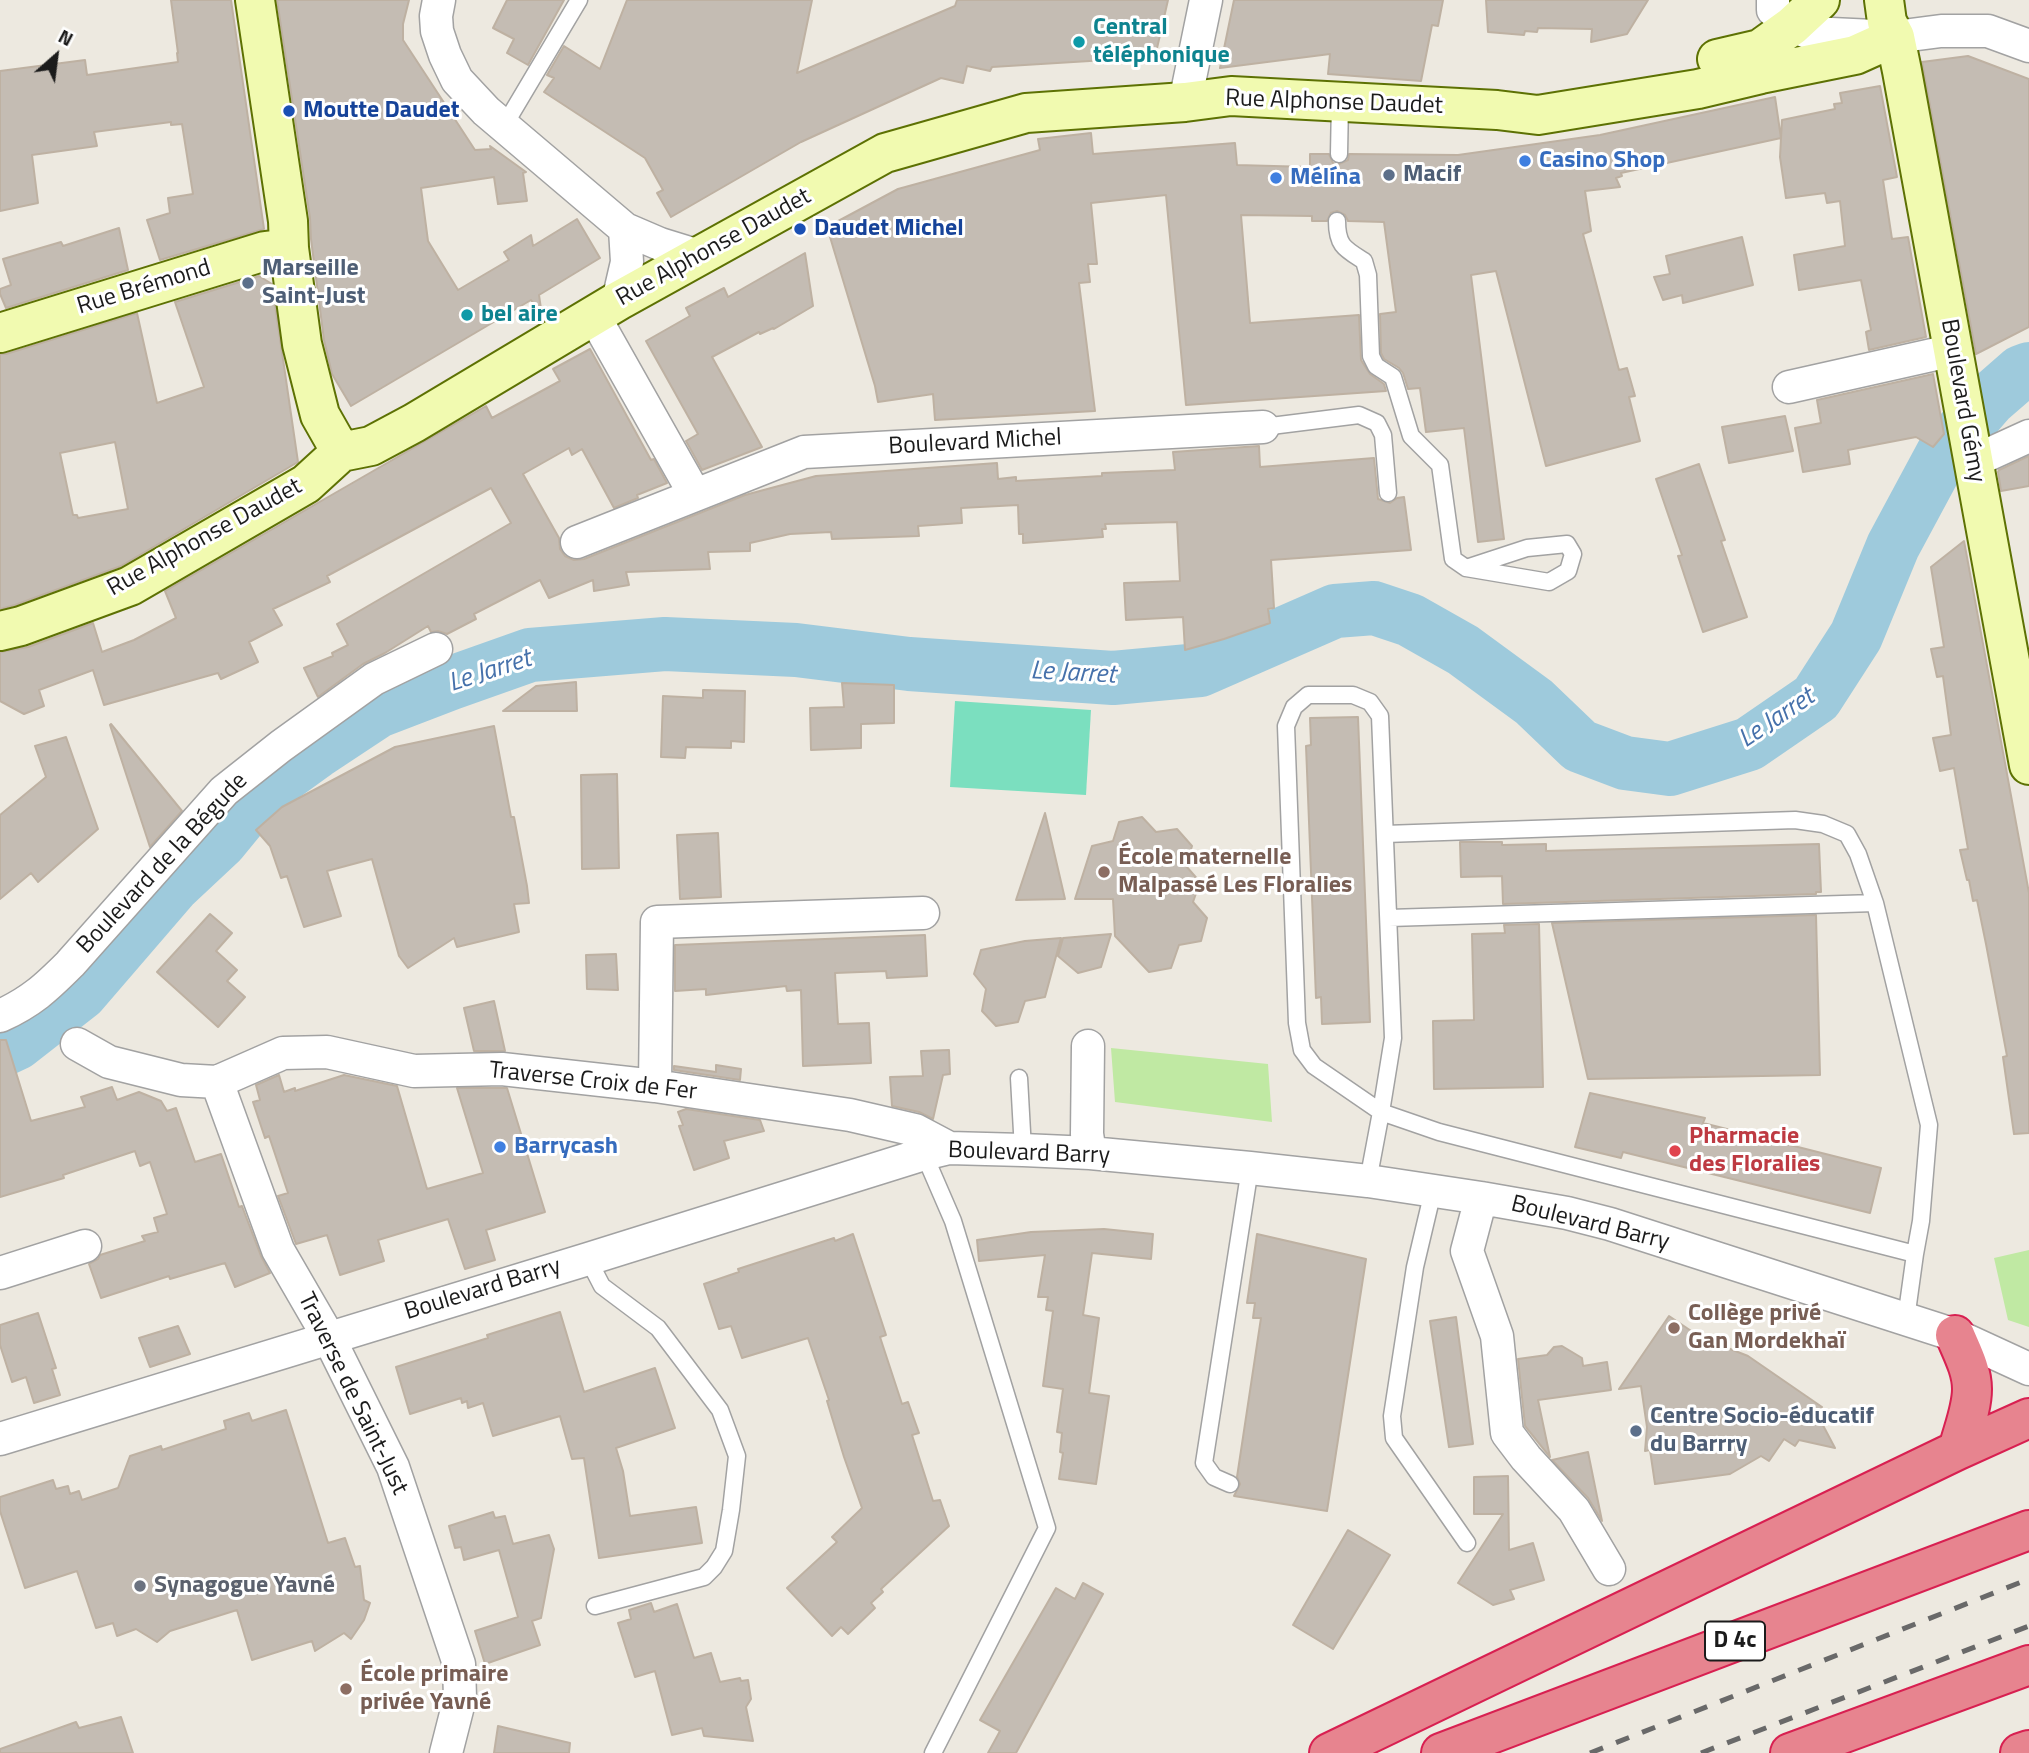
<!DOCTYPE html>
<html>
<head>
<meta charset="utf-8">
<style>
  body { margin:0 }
  #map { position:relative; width:2029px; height:1753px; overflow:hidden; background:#ede9e0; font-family:"Titillium Web",sans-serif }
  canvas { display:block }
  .north { position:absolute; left:21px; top:21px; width:70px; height:70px; -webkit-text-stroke:5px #fff; paint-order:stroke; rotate:28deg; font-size:19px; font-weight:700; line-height:28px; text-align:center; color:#1b1b1b }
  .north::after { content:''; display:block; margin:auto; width:24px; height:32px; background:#1b1b1b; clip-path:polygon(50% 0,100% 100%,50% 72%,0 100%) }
</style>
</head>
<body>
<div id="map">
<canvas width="2029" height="1753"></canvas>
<div class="north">N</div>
</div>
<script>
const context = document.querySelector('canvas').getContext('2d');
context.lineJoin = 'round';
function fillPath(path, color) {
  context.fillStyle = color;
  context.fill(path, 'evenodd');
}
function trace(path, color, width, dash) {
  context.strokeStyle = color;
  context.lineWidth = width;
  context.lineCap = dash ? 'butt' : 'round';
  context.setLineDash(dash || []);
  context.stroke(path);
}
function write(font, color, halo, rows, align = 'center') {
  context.font = font + ' "Titillium Web",sans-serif';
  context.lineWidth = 6;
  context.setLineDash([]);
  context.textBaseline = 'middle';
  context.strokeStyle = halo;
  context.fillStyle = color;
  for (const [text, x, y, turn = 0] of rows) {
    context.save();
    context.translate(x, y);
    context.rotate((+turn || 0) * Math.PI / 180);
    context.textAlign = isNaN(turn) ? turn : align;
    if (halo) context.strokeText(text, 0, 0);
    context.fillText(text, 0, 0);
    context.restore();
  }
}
fillPath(new Path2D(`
  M1111,1048l157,16 4,58 -157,-20z
  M2029,1250v77l-21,-7 -14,-62z`), '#c0e9a3');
fillPath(new Path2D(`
  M955,701l136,9 -5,85 -136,-8z`), '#7bdfbf');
trace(new Path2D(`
  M0,1051l17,-8 64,-50 93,-108 47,-44 41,-50 54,-39 62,-41 73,-28 79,-28 135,-11 131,6 113,14 204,14 87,-8 135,-59 39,-3 36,12 53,30 71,52 46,44 45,17 45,6 79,-25 67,-46 40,-62 37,-90 50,-93 46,-53 32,-28 8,-3`), '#9ecadc', 54);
const building = new Path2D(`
  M171,0h60l33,229 -104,31 -13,-40 23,-7 -2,-15 25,-4 -11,-70 -11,1v-3l-77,10 3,14 -65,9 6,48 -38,8v-140l85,-11 2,15 91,-13 -1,-9h1z
  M277,0h132l-6,24v16l72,110 16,-1 -1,-3 36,26 -3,1 4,28 -29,3 -4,-27 -73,11 7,53 30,49 51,-30 -5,-8 27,-17 2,11 44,-27 23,39 -61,37 3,21 -11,-16 -180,106 -19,-32 -8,-34 -13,-101 -1,-21z
  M507,0h57l-36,65 -21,-12 7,-14 -21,-11z
  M627,0h185l-15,73 158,-67 2,-6h211l-13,57 -163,10 -2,4 -23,-5 -4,17 -22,-5 -140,64 -130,75 -14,-24 6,-3 -18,-32 -101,-66 10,-14 -7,-3 17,-29 36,23z
  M1234,0h209l-5,26 -6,-1 -11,56 -93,-7 2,-20 -110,14z
  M1486,0h162l-21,34 -36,8 1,-13 -54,-1 -1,4 -12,-1 -1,4 -36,-3z
  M1968,56l61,23v248l-53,27 -54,-292z
  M1880,86l17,91 -14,3 9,59 16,-2 18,100 -57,13 -3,-18 5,-2 -10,-50 -62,10 -5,-35 51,-9 -5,-45 -13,2 -2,-10 -39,5 -6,-41 2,-37 53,-11 -1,-5 8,-1 -2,-10z
  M1775,97l6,41 -160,35 1,3 -6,2 4,9 -35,4 6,40 -8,3 36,136 8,-2 8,28 -6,1 11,44 -94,25 -50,-195 -25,4 33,264 -26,3 -14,-114 -38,4 -6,-44 -12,1 -5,-16 -4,-5 -15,-9 -3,-6 -1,-39 16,-2 -12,-90 -36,-1 -3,-6 -8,-4 -6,2 -4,8h-15v-5l-71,-1 9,108 109,-8 2,45 9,14 14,10 2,7 -200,14 -20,-210 -75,8 6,61h-9l2,18 -11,1 16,128 -160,9 -2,-26 -55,8 -3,-16 -48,-159 71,-38 142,-39 -2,-11 53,-6 2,21 142,-11 2,22 73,2v-13h19l4,9 6,1 9,-4 1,-6 109,1 142,-20z
  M119,228l9,42 -122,38 -6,-14v-5l11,-4 -8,-26 58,-17 2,4z
  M1742,237l11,48 -70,18 -1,-8 -19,5 -9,-23 16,-3 -4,-18z
  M805,253l8,53 -39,23 -1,-1 -13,6 -1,-2 -47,25 50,90 -60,23 -16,-29 12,-7 -52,-93 44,-25 -4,-8 38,-20 4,9z
  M259,276l13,8 26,178 -177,104 -106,39 -15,4v-255h6l131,-41 20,90 47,-16 -29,-85zM115,442l13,67 -50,9 -1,-3h-4l-13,-62z
  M590,349l61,111 3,-1 13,24 -30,12 1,3 -24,10 -32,-59 -10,6 -3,-7 -46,26 36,64 1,11 5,7 9,4 10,-1 161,-64 71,-19 181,-13 1,16 18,-2v4l86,-5v-3l73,-3 -2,-18 86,-6 1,21 114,-9 4,41 12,4 7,-5 7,-1 7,53 -140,10 3,48 -6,1 2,14 -46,16 -39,11 -2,-33 -57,3 -2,-37 56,-2 -3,-59 -72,2 1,5h-4l1,8 -80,6v-9h-4l-1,-29 -57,3 1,15 -44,3 1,10 -87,3 -1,-7 -41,2 -40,9v8l-42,1 2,17 -84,3 3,13 -35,6 -1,-11 -44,18 -9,-18 -66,34 2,5 -29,15 -9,-3 -7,1 -3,-6 -43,27 -22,11 -45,33 -14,-29 29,-12 -1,-3 16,-8 -11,-21 174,-101 -20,-35 -164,88 3,6 -57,27 9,16 -33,17 9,20 -37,17 -3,-6 -114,32 -11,-35 -54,20 5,16 -20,8 -24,-13v-49l28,-5 65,-24 9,29 32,-12 42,-22 -11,-27 321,-185 6,12 68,-37 -7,-12z
  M1933,374l11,60 -11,13 -17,-10 -68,13 2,14 -47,8 -8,-44 26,-5 -4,-23z
  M1785,416l8,35 -64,12 -7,-36z
  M2029,456v30l-28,5 -3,-19 1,-2z
  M1699,464l26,76 -4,1 26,76 -44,15 -25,-76 4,-1 -26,-76z
  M1964,541l65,352v240l-15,1 -11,-77 4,-1 -21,-112 -9,-44 -4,1 -4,-21h-2l-7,-30 8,-1 -14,-81 -14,3 -7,-33 18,-3 -8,-59 -6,1 -6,-28 13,-2 -13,-80z
  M576,682l1,29h-74l33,-25z
  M842,683l52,2v38l-33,1v24l-50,2 -1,-42 34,-1z
  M703,690l42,1 -1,51 -13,-1v7l-45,-1 -1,11 -24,-1 2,-61 40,2z
  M1358,717l12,305 -48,2 -1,-27 -5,1 -10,-252 5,-1 -1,-27z
  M111,724l71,87 -32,36 -40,-122z
  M494,726l17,91h3l13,69 2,17 -15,1 5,28 -62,15 -3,-9 -46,30 -9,-12 -27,-97 -45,12 14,45 -37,11 -17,-51 -6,2 -11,-32 -14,-16 26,-23 113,-60z
  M66,737l32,92 -60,53 -7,-9 -31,26v-84l46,-38 -11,-31z
  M617,774l2,94 -37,1 -1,-94z
  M1045,813l20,86 -49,1z
  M1142,817l14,15 21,-3 15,17 -6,20 14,16 -7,20 14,16 -6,23 -22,4 -8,23 -22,4 -34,-36 -2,-37h-38l17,-53 21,-5 6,-19z
  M718,833l3,64 -41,2 -3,-64z
  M1460,842h42v3l44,-1v7l273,-7 2,48h-5v2l-313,10 -1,-28 -41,1z
  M210,914l22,19 -16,18 21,19 -10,11 18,16 -27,30 -61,-55z
  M1816,915l4,160 -232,4 -36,-156z
  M1539,924l4,163 -109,2 -1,-68 41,-1 -2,-86 33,-1 -1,-8z
  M1111,934l-10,33 -23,6 -20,-17 5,-18z
  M925,935l2,41 -40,2 -1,-7 -51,2 3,51 31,-1 2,40 -68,3 -2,-76 -14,1 -1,-5 -80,9v-6l-31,2v-46z
  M1061,938l-16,59 -20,4 -7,21 -22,4 -14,-15 4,-22 -12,-15 7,-24 44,-9z
  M616,954l2,36 -31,-1 -1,-34z
  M494,1001l11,50h-31l-10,-43z
  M0,1040h6l25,81 54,-14 -4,-10 31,-10 5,13 22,-8 22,9 6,10 9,-3 19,54 26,-8 18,53 3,-1 19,50 9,17 -35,14 -10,-24 -55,16 -1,-3 -68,22 -12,-34 9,-5 2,-4 45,-14 -3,-5 16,-4 -4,-14 13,-4 -17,-52 -10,4 -5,-15 -72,24 1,3 -64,19z
  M949,1050l1,24 -7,1 -10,44 -14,-7 -27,-6 -2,-29 33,-1 -2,-25z
  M716,1065l25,4 -1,11 -66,-10v-4l42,6z
  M279,1075l5,17 11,-4v3l49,-16 53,11 30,103 56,-16 -26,-85h50l38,124 -59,18 9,30 -30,9 -17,-50 -70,21 6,21 -44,14 -13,-40 -31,9 -18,-48 10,-3 -19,-57 -4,2 -12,-36 7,-2 -4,-15z
  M1590,1093l115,25 -2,5 178,45 -11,45 -247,-61 -2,6 -46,-11z
  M686,1109l74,11 4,11 -40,10 5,17 -35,12 -15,-44 4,-1 -5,-13z
  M1104,1229l49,5 -2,25 -59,-6 -9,62 16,3 -10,75 20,3 -13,88 -37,-5 4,-26 -3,-1 2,-19 -5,-1 6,-43 -20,-3 10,-75 -7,-1 2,-13h-10l7,-42 -66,6 -2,-21 54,-8z
  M853,1234l33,101 -6,2 22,67 6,-2 11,31 -7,2 21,66 7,-1 9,26 -68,63 2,3 -12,11 4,5 -27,26 -7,-7 -9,9 -45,-48 50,-46 -5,-5 30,-29 -18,-51 -17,-56 2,-1 -21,-62 -66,20 -11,-32 -12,3 -15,-45 35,-12 -1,-3 96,-31 1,3z
  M1257,1234l109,25 -39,252 -93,-15 6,-12 -3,-7 24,-159h-8l2,-15h-8z
  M560,1312l24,80 71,-24 20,60 -59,20 7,23 7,45 66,-9 6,36 -103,15 -15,-100 -12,1 -12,-43 -67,20 -10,-33 -15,5 -1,-7 -5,2 -1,-5 -51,16 -14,-47 92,-29 -1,-3z
  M38,1313l18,55 -4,1 8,26 -26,8 -8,-26 -14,5 -12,-37v-20z
  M1669,1316l49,33 2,-4 28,11 74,51 -5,7 18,34 -36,-8 -4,6 -11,-7 -15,22 -8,-5 -31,18 -75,10 -5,-34 -5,1 2,-24 -6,-41 -22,3z
  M1456,1317l17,127 -24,3 -19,-126z
  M178,1326l12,28 -40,13 -11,-29z
  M1562,1346l20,12 1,8 24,-4 4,28 -73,10 12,57 -25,-31 -7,-67 29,-4 7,-8z
  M286,1410l42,133 17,-5 10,29 5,-1 4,34 6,3 -6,17 -13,19 -7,-6 -29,18 -3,-10 -60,19 -15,-50 -67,21 -13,11 -21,-13 -19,7 -4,-13 -17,5 -19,-57 -52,17 -25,-77v-14l53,-17 3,9 12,-3 2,8 9,-3 3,9 36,-12 12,-32 31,-10 1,4 64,-21 -2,-8 25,-8 3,8z
  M1588,1452l14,69 -14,-23 -36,-38z
  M1508,1476l1,74 24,-7 11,37 -34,10 4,9 -21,6 -35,-22 45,-69h-29v-37z
  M493,1512l2,6 10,-2 8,28 36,-9 5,14 -13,69 -9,3 8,24 -55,19 -10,-33 43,-14 -19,-67 -35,10 -3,-13 -6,1 -6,-22z
  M1348,1530l42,25 -57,94 -40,-24z
  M1083,1583l20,11 -87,159h-28l12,-22 -20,-11 76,-132 19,11z
  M651,1603l3,9 23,-8 17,54 17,-5 9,29 20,-4 1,3 7,-1 3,19 -5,8 7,34 -49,-5 -2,-8 -30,7 -17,-64 -20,6 -17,-54 13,-4 -2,-9z
  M121,1717l12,36h-133v-4l76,-27 3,6z
  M498,1726l72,17 -1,10h-75z`);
fillPath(building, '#c4bcb3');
trace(building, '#beb1a2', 2);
const lane = new Path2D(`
  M504,126l75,-126
  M1339,154l1,-52
  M1337,221c0,25 8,28 27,40l4,14 3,81 5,10 17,11 18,59 29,29 13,94 13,9 83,14 19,-11 5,-17 -6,-10 -40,4 -61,20
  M1263,427l96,-12 18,8 6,12 5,58
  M1308,695h45l17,7 10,14 13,322 -12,74 -67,-46 -12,-16 -5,-27 -11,-297 8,-19z
  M1385,834l410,-14 28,4 24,10 11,20 17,49 54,222 -8,96 -6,33
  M1389,918l486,-15
  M1019,1078l4,72
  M924,1154l29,67 94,307 -114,225
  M1368,1181l13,-69 58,20 476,122 -9,65
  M1433,1191l-18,76 -23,149 2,22 73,105
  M588,1259l14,27 56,42 62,82 17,46 -6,54 -7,41 -10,16 -10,10 -109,29
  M1230,1484l-16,-7 -10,-14 46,-295`);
const street = new Path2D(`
  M439,0l-3,16 1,15 8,24 12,25 29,31 139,118 35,15 39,12
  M1773,0v10l19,16 18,7 85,4 46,-6h47l41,15
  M1185,102l21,-102
  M618,301l9,-39 -2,-33
  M594,316l101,179
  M1789,387l165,-37
  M1972,462l57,-26
  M577,542l227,-90 459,-25
  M0,1016c31,-14 46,-28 70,-52l154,-173 57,-45 93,-67 62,-30
  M77,1044l32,18 72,18 36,2 66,-29 44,-1 87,19 88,-2 153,17 195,29 65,15 34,18
  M1088,1046l-1,88 3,19
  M217,1082l61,168 51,88 64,129 66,197 1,34 -14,55
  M655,1086l2,-164 266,-9
  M1481,1198l-14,53 30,85 10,97 19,25 48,52 35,59
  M0,1273l85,-27
  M0,1439l588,-180 336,-105 25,-6 74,2 67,3 160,15 118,13 113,17 86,15 43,11 345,111 74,34`);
const secondary = new Path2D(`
  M255,0l33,221 1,27 13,96 18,71 21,37
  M1884,0l3,22 8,15 7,34 127,694
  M1717,59l43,-10 32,-23 28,-26
  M0,333l265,-82 24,-3
  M0,631l21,-5 109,-40 176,-102 35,-32 30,-6 43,-23 204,-122 267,-148 141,-40 159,-11 46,-6 266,14 41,5 160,-26 63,-15 94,-19 40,-18`);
const highway = new Path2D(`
  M1955,1335c7,17 17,35 17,54 0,20 -9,41 -14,61
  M1329,1753l629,-303 71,-32
  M1441,1753l588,-223
  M1790,1753l239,-88
  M2020,1753l9,-3`);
trace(lane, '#a2a2a2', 19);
trace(street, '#a2a2a2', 35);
trace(secondary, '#5d7103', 42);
trace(highway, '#d82051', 42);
trace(lane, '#fff', 16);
trace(street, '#fff', 32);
trace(secondary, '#f1fab0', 38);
trace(highway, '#e7848f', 38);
trace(new Path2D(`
  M1590,1753l439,-174
  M1701,1753l328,-127`), '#696969', 5, [14, 14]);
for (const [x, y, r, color] of [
  [1079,42,7,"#0f9aa8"],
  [289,111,7,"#1a4fb4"],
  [1525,161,7,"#3f7fe0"],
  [1389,175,7,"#5c6f8a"],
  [1276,178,7,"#3f7fe0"],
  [800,229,7,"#1a4fb4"],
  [248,283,7,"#5c6f8a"],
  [467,315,7,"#0f9aa8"],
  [1104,872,7,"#8d6e63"],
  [500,1147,7,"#3f7fe0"],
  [1675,1151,7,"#e0444e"],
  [1674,1328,7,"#8d6e63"],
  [1636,1431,7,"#5c6f8a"],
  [140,1586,7,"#6b7280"],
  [346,1689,7,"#8d6e63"]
]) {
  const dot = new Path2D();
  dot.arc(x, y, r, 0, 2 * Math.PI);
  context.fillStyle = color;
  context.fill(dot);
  trace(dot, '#fff', 2.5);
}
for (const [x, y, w] of [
  [1735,1641,60]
]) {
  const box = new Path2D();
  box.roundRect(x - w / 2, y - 19.5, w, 39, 5);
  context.fillStyle = '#fff';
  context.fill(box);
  trace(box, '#1b1b1b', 2);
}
write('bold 23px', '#1b1b1b', null, [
  ["D 4c",1735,1641]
]);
write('bold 24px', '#0d838f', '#fff', [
  ["Central",1093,28],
  ["téléphonique",1093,56],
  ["bel aire",481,315]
], 'left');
write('24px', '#1b1b1b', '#fff', [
  ["Rue Alphonse Daudet",1334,103,2],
  ["Rue Alphonse Daudet",714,248,-29],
  ["Rue Brémond",144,288,-17],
  ["Boulevard Gémy",1962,401,80],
  ["Boulevard Michel",975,443,-3],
  ["Rue Alphonse Daudet",205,538,-29],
  ["Boulevard de la Bégude",163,864,-47],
  ["Traverse Croix de Fer",593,1082,6],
  ["Boulevard Barry",1029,1154,2],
  ["Boulevard Barry",1590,1224,14],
  ["Boulevard Barry",483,1290,-17],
  ["Traverse de Saint-Just",352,1394,64]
]);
write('bold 24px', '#164399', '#fff', [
  ["Moutte Daudet",303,111],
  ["Daudet Michel",814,229]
], 'left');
write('bold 24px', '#366cbe', '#fff', [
  ["Casino Shop",1539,161],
  ["Mélína",1290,178],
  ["Barrycash",514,1147]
], 'left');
write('bold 24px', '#4e5e75', '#fff', [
  ["Macif",1403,175],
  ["Marseille",262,269],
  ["Saint-Just",262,297],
  ["Centre Socio-éducatif",1650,1417],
  ["du Barrry",1650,1445]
], 'left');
write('bold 24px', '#785e54', '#fff', [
  ["École maternelle",1118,858],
  ["Malpassé Les Floralies",1118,886],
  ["Collège privé",1688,1314],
  ["Gan Mordekhaï",1688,1342],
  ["École primaire",360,1675],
  ["privée Yavné",360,1703]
], 'left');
write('bold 24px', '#be3a42', '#fff', [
  ["Pharmacie",1689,1137],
  ["des Floralies",1689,1165]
], 'left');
write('bold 24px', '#5b616d', '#fff', [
  ["Synagogue Yavné",154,1586]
], 'left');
write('italic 26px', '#4671ab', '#fff', [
  ["Le Jarret",490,672,-18],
  ["Le Jarret",1073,674,3],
  ["Le Jarret",1777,719,-34]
]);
</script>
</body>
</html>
